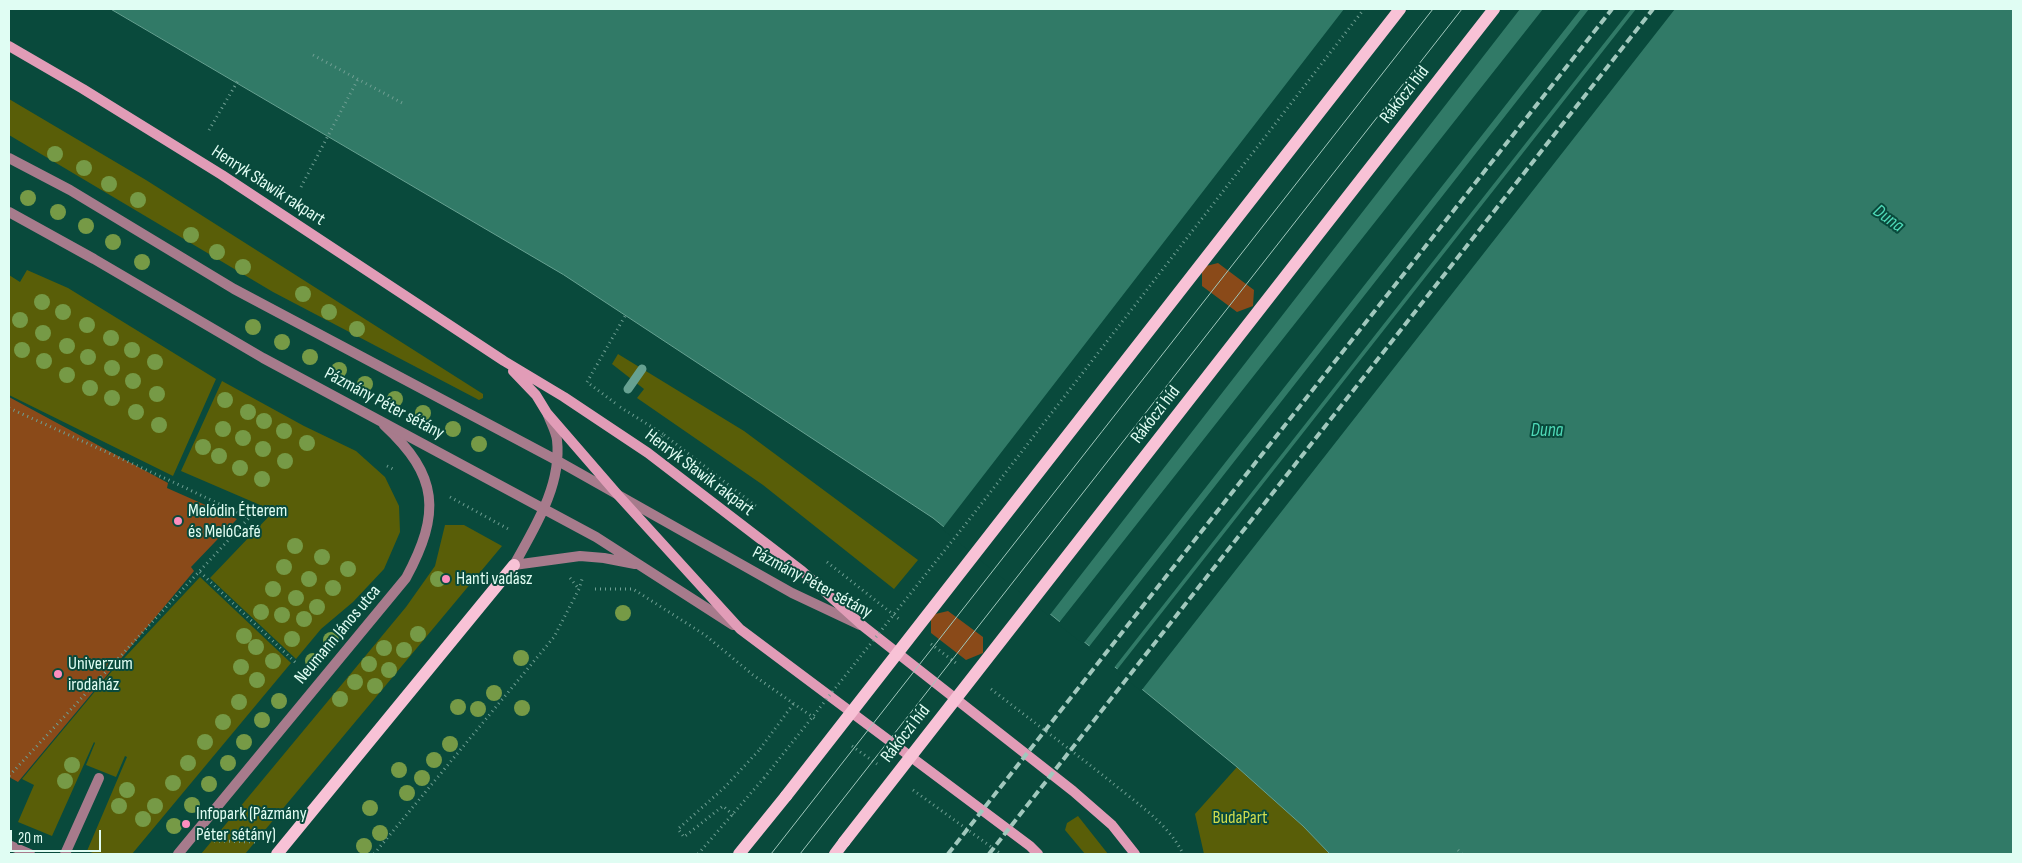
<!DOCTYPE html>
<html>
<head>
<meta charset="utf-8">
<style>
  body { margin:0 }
  #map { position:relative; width:2022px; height:863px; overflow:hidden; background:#094a3c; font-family:"Sofia Sans Condensed",sans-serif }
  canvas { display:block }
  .frame { position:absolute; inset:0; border:10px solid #e0fdf3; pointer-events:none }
  .scale { position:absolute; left:10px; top:830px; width:91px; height:22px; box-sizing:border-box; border:2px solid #e0fdf3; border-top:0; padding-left:6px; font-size:15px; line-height:18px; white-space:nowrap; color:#e0fdf3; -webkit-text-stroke:4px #094a3c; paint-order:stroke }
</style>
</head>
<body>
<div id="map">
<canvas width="2022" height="863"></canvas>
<div class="frame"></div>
<div class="scale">20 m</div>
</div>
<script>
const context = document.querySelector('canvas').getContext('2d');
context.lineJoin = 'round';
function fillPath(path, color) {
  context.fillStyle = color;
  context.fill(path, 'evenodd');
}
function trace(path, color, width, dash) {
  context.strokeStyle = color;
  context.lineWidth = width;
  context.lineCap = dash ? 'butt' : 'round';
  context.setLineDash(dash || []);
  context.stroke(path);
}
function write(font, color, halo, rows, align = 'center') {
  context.font = font + ' "Sofia Sans Condensed",sans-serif';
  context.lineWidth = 4;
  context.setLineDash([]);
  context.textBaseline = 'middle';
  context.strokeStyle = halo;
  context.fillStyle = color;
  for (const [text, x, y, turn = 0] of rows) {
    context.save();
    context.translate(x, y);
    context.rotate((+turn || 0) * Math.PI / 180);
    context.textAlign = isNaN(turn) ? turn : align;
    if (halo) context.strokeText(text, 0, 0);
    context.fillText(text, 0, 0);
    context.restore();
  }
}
fillPath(new Path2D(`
  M9,99l137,81 337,214v4l-4,2 -206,-108 -264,-157z
  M27,270l41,18 148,91 -43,97 -164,-81v-120l11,7z
  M618,354l126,77 174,129 -24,29 -131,-104 -126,-87 7,-9 -32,-25z
  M222,381l82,45 52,25 29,26 14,29 1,26 -16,37 -31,33 -32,27 -25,30 -86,-81 64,-67 -93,-40z
  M445,525h19l38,21 -257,308h-44l205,-247 29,-41z
  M200,577l91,86 -159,191h-36l-9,-3 40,-94 -2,-1 -9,21 -30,-12 9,-22 -1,-1 -42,94 -34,-14 16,-37 -12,-6 90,-108z
  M1237,767l66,59 27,28h-126l-9,-40z
  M1078,816l30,38h-23l-20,-24 2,-7z`), '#595e08');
const water = new Path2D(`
  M111,9h1902v845h-683l-27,-28 -66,-59 -304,-249 -369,-243z`);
fillPath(water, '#317a67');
trace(water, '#66a191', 1);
fillPath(new Path2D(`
  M1344,9h176l-471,607 -107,-87z
  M1543,9h38l-498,635 -25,-20z
  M1589,9h42l-518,660 -25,-21z
  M1636,9h39l-534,682 -25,-20z`), '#094a3c');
trace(new Path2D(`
  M628,389l14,-20`), '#66a191', 9);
fillPath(new Path2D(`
  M1218,263l36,27 -1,16 -16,6 -35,-26v-19z
  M9,397l159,86 -1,5 70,31 -46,48 3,4 -176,211 -9,-5z
  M948,611l35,26v16l-17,7 -35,-27v-18z`), '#8a4a19');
trace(new Path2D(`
  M313,55l91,49
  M209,130l30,-51
  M301,187l57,-108
  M615,403l-28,-21 38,-66
  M620,407l43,27
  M9,408l164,74 76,36 -240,258
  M661,437l2,-3 94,73
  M387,466l8,4
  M450,497l60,33
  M827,562l72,57
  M200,572l97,92
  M570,578l8,10
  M595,589h38l72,46 48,40 64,45
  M931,644l25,19
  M991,689c40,31 80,61 119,92 25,21 59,43 73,73
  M852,746l25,18
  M760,749l34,-46
  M913,790l88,64
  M733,815l-10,-9 -39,31 -6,-8 47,-42 36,-39
  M214,841l44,1
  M1458,850l4,4
  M374,854l180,-217 25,-48 4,-13
  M698,854l66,-76`), '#6f9f93', 3, [1, 4]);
trace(new Path2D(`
  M65,854l34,-76`), '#a77b8c', 10);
trace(new Path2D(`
  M9,845l21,9
  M178,854l228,-276c35,-65 33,-102 -22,-153`), '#a77b8c', 10);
trace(new Path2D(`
  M9,158l61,32 164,99 324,172 234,132 68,32
  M9,212l85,47 169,99 333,179 137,88
  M514,565c21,-38 48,-80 43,-125 -1,-8 -6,-17 -9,-25
  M514,565l66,-9 24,2 31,6`), '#a77b8c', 10);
trace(new Path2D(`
  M9,46l74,43 139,86 282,186 60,36 84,56 154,118 61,55 210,165 39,34 23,29
  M513,371l23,24 11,18 71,82 122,134 290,217 8,8`), '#e19cb7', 10);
trace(new Path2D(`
  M277,854l237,-289
  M739,854l47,-58
  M835,854l9,-12`), '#f8c2d6', 12);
trace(new Path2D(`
  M771,854l662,-845
  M800,854l662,-845`), '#a1c8bd', 1);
trace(new Path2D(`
  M948,854l664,-845
  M989,854l664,-845`), '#a1c8bd', 4, [8, 4]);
trace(new Path2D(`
  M764,778l208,-262 392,-507`), '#6f9f93', 3, [1, 4]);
trace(new Path2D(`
  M786,796l614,-787
  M844,842l650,-833`), '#f8c2d6', 12);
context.fillStyle = '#769a46';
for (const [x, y] of [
  [55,154],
  [84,168],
  [109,184],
  [28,198],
  [138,200],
  [58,212],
  [86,226],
  [191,235],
  [113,242],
  [217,252],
  [142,262],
  [243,267],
  [303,294],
  [42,302],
  [63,312],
  [329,312],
  [20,320],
  [87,325],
  [253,327],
  [357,329],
  [43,333],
  [111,338],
  [282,342],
  [67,346],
  [22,350],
  [132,350],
  [88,357],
  [310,357],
  [44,361],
  [155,362],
  [112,368],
  [339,370],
  [67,375],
  [133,381],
  [365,384],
  [90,388],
  [157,394],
  [112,398],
  [395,399],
  [225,400],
  [136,412],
  [248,412],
  [423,413],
  [264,421],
  [159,425],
  [223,429],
  [453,429],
  [284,431],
  [243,438],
  [307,443],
  [479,444],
  [203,447],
  [263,449],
  [219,456],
  [285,461],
  [240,468],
  [262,479],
  [295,546],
  [322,557],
  [284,567],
  [348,569],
  [309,579],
  [438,579],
  [333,588],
  [273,589],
  [296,598],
  [317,607],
  [261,612],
  [623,613],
  [282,615],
  [304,619],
  [418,634],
  [244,636],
  [292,639],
  [331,640],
  [256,647],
  [384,648],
  [404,650],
  [521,658],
  [273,661],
  [313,661],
  [369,664],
  [241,667],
  [389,670],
  [257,680],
  [355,682],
  [375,686],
  [494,693],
  [340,699],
  [279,701],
  [239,702],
  [458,707],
  [522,708],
  [478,709],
  [262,720],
  [223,722],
  [205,742],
  [244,742],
  [450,744],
  [434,760],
  [188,763],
  [228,763],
  [72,765],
  [399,770],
  [422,778],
  [65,781],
  [173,783],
  [209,784],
  [127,790],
  [407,793],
  [192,805],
  [119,806],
  [155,806],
  [370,808],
  [143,819],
  [174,826],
  [380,833],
  [364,846]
]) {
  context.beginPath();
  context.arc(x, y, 8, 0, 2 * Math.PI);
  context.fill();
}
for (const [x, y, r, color] of [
  [178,521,5,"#fd8ebe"],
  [446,579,5,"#fd8ebe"],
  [58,674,5,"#fd8ebe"],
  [186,824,5,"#fd8ebe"]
]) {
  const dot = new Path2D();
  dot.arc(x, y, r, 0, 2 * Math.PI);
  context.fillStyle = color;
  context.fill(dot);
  trace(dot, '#094a3c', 2);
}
write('18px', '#e0fdf3', '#094a3c', [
  ["Rákóczi híd",1405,95,-52],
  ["Henryk Sławik rakpart",268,186,33],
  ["Pázmány Péter sétány",384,404,28],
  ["Rákóczi híd",1156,415,-52],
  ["Henryk Sławik rakpart",699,473,37],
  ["Pázmány Péter sétány",812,583,28],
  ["Neumann János utca",338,635,-50],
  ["Rákóczi híd",906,734,-52]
]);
write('18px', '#e0fdf3', '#094a3c', [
  ["Melódin Étterem",188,511],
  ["és MelóCafé",188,532],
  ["Hanti vadász",456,579],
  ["Univerzum",68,664],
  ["irodaház",68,685],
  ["Infopark (Pázmány",196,814],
  ["Péter sétány)",196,835]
], 'left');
write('18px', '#d0dc4e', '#094a3c', [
  ["BudaPart",1240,818]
]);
write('italic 19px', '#4fdab8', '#094a3c', [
  ["Duna",1888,219,36],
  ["Duna",1547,431]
]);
</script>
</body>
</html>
